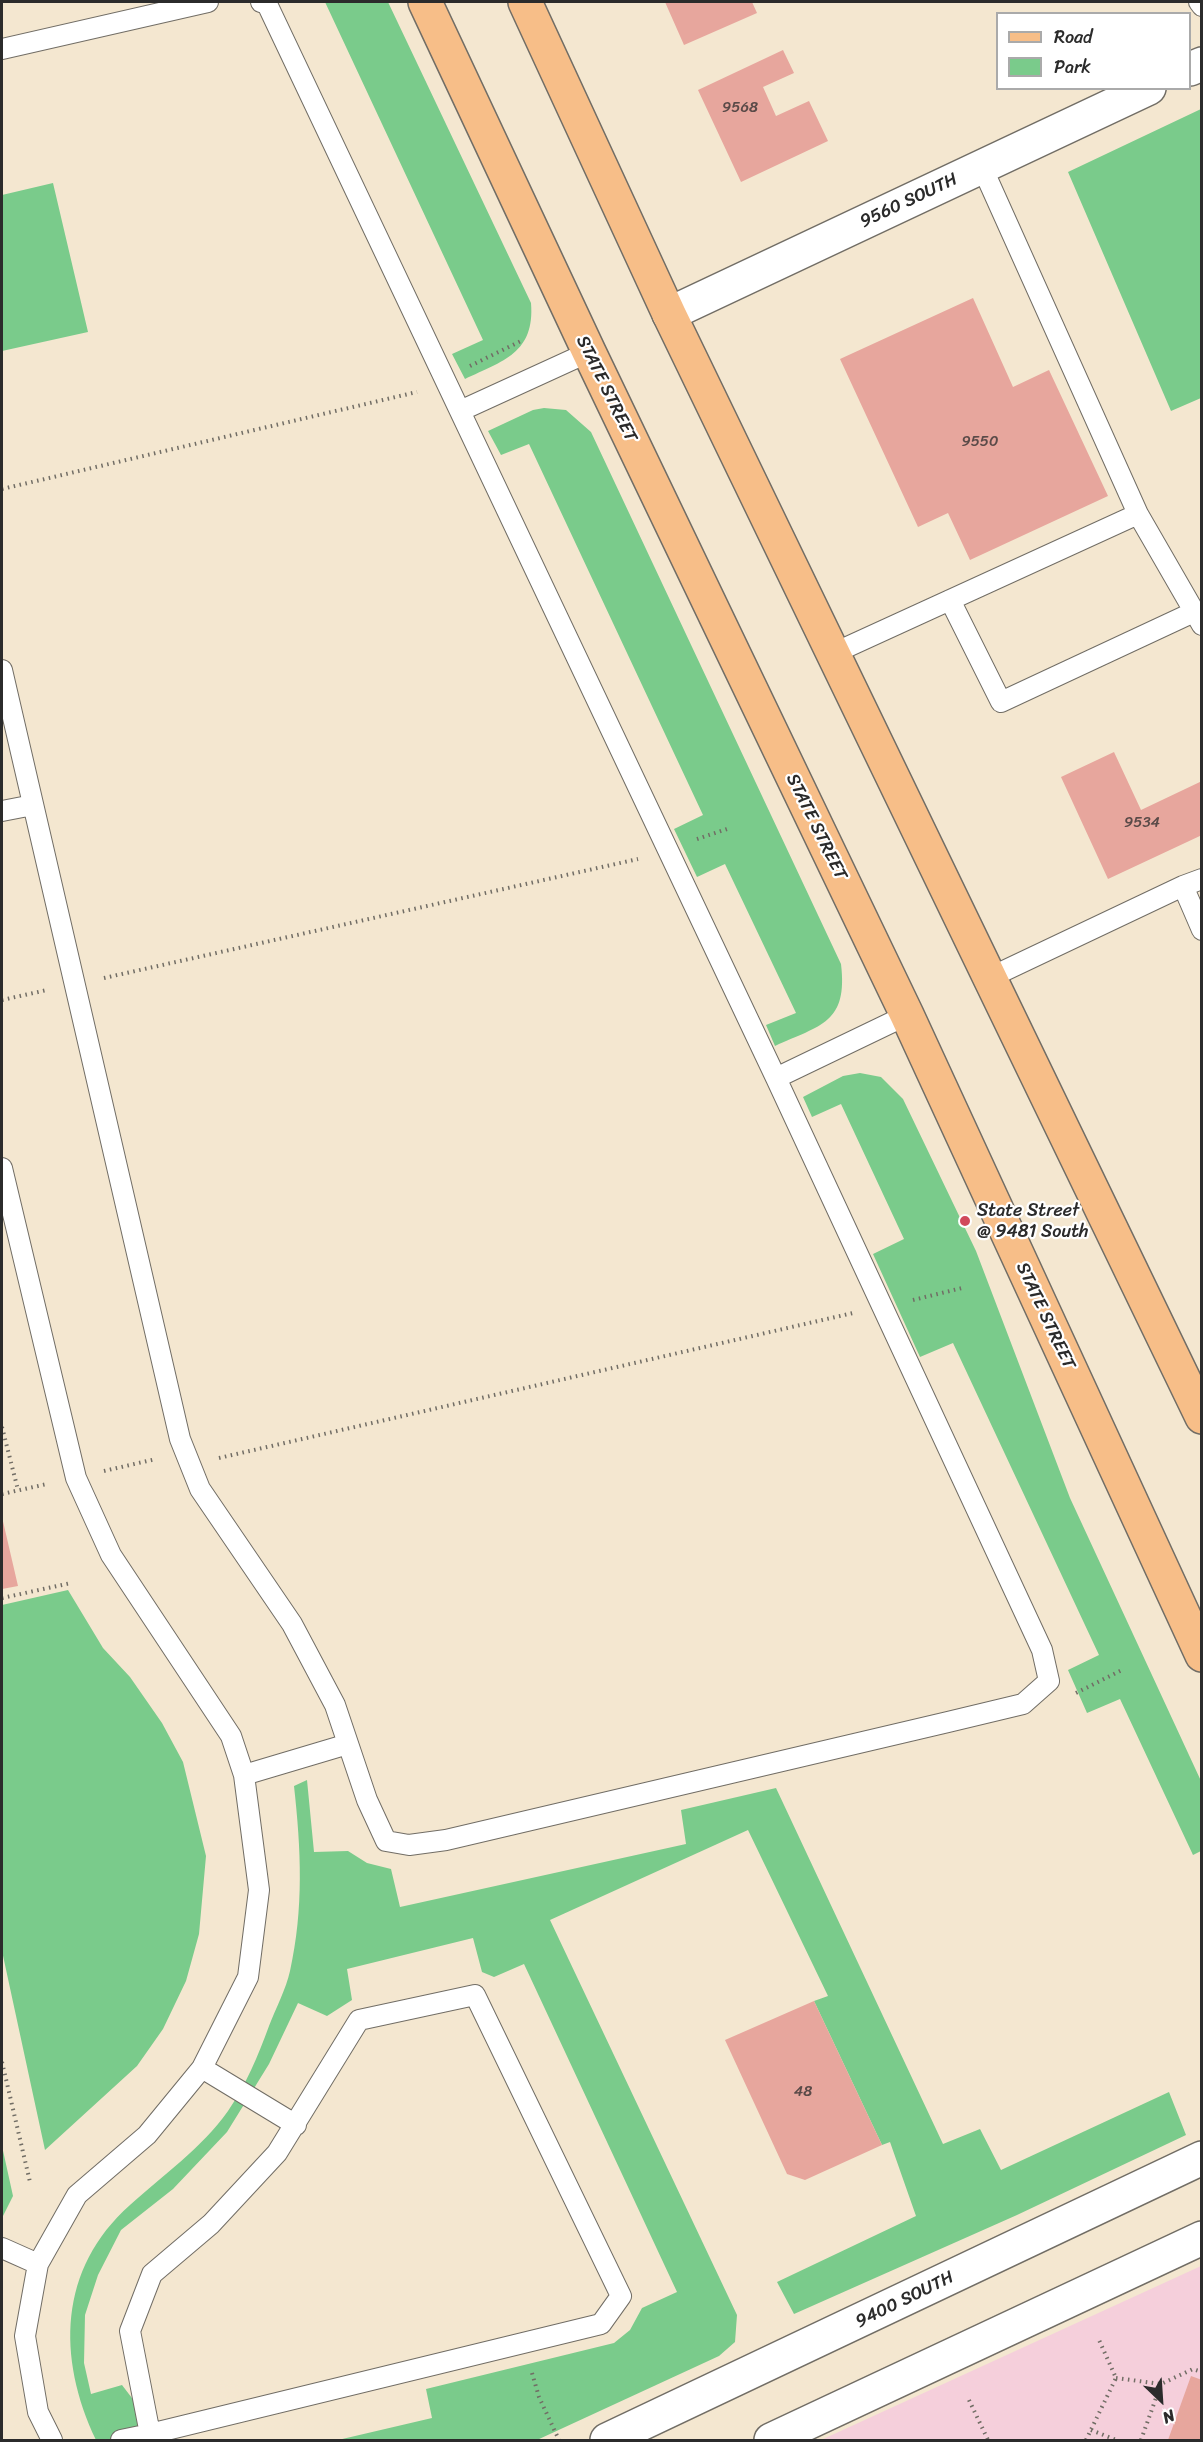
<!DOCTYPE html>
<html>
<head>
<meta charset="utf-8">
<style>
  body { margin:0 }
  #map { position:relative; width:1203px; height:2442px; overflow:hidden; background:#f4e7d0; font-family:Sriracha,sans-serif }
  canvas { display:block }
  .frame { position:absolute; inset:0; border:3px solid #2b2b2b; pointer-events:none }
  .legend { position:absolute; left:996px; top:12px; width:195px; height:78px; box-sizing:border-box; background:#fff; border:2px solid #aaa; margin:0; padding:8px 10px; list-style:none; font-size:18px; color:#2b2b2b }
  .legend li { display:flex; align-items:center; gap:12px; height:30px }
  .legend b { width:30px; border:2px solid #aaa }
  .north { position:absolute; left:1131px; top:2370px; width:60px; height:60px; -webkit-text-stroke:4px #fff; paint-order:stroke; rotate:155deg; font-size:16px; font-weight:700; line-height:24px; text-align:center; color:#2b2b2b }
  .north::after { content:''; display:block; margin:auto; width:21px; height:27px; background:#2b2b2b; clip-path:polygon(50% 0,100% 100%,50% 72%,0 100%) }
</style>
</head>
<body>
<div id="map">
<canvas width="1203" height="2442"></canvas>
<div class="frame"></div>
<ul class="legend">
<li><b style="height:8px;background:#f7be88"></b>Road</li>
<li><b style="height:16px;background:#7acb8b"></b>Park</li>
</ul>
<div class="north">N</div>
</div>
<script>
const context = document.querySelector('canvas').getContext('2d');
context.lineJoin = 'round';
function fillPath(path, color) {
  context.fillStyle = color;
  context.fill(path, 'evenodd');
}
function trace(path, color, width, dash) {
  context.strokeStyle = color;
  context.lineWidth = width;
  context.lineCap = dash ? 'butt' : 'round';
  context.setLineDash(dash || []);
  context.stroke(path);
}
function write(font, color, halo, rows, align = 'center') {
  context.font = font + ' Sriracha,sans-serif';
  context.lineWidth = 4.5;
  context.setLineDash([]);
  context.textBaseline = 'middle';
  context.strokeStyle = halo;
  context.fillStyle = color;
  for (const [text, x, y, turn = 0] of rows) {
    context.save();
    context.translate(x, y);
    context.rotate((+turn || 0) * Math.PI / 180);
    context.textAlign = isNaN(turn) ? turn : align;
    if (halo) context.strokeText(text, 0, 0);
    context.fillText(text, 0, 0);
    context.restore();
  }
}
fillPath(new Path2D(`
  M1201,2266v174h-380z`), '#f5cfdb');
fillPath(new Path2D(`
  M325,2h63l143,301c4,50 -28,58 -66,76l-13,-25 31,-14z
  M1201,109v289l-30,13 -103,-239z
  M53,183l35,149 -86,19v-156z
  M544,408l22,2 25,22 250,532c7,59 -20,61 -66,82l-9,-21 30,-12 -71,-149 -28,13 -23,-48 29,-14 -174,-371 -28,11 -13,-24 45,-21z
  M860,1073l21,4 22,22 73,152 94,247 131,283v70l-8,4 -73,-156 -33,14 -19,-43 31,-15 -146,-312 -33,14 -47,-103 31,-15 -63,-135 -29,13 -9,-20 40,-21z
  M68,1590l35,58 27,29 32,46 21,39 23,94 -7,78 -13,47 -23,48 -26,37 -92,84 -43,-199v-346z
  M307,1780l7,72 34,-1 19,12 24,6 9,38 286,-63 -5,-34 95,-22 167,356 37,-15 21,41 168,-78 17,43 -169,80 -223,99 -17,-32 139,-66 -26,-74 -8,3 -68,-144 14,-5 -80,-166 -198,90 187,395 -2,27 -16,14 -182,84h-199l94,-22 -6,-29 188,-46 16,-13 12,-22 35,-16 -153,-328 -30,13 -12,-5 -9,-34 -126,31 5,31 -25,16 -29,-13 -29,61 -42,68 -54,57 -52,41 -23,45 -13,40 -1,48 7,31 31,-9 42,55h-68c-39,-82 -38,-171 34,-235 33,-30 71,-56 98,-94 18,-26 30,-55 41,-85 7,-18 17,-37 21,-55 14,-62 11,-122 4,-185z
  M2,2146l11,50 -11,22z`), '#7acb8b');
fillPath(new Path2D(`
  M665,2h87l5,11 -73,32z
  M783,50l11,23 -31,14 13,29 33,-15 19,40 -87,41 -43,-92z
  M973,298l40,89 36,-17 59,126 -138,64 -22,-47 -30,14 -78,-168z
  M1114,752l27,58 61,-29v54l-94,44 -47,-102z
  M2,1517l16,69 -16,3z
  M814,2001l68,144 -77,35 -18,-6 -62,-134z
  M1191,2376l11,4v60h-34z`), '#e7a69d');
const service = new Path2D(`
  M1199,2l3,4
  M2,49l206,-47
  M460,411l129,-59
  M1138,514l64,111
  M950,600l51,102 195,-91
  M832,654l306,-140 -156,-347
  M2,670l178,769 20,50 92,135 43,81 32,95 19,41 23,4 37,-5 502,-118 75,-18 26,-23 -7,-31 -266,-572 -509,-1074 -6,-2
  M2,811l31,-6
  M1183,886l19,-7
  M989,978l194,-92 19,44
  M776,1078l131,-63
  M2,1168l74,310 35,77 120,181 13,39 15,115 -11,87 -46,91 -55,67 -70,60 -39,69 -13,72 13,76 14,28
  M244,1775l104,-31
  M202,2068l94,57
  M2,2248l36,16
  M121,2440l29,-6 451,-110 20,-28 -146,-301 -116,25 -82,133 -66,71 -59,50 -22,57 20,103`);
const minor = new Path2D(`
  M1190,69l12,-5
  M669,314l480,-226`);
const tertiary = new Path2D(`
  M607,2440l595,-282
  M771,2440l431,-202`);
const primary = new Path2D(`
  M425,2l164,350 318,663 295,640
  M525,2l144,312 533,1103`);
trace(service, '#716d65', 22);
trace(minor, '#716d65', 36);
trace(tertiary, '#716d65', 36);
trace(primary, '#716d65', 36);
trace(new Path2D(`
  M470,366l53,-26
  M2,489l415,-97
  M697,839l33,-11
  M104,978l534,-119
  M2,1000l45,-10
  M913,1300l49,-12
  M2,1427l16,63
  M219,1458l634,-145
  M104,1471l52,-12
  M2,1494l45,-10
  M2,1598l69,-15
  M1076,1693l48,-24
  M2,2062l28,120
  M532,2373l7,24 20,43
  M1116,2378l45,6 32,-15 9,3
  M969,2400l19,40
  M1091,2430l25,10
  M1086,2440l30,-62 -17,-38
  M1141,2440l20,-56`), '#716d65', 4, [1.5, 4.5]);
trace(service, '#fff', 20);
trace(minor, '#fff', 33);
trace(tertiary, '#fff', 33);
trace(primary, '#f7be88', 33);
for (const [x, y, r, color] of [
  [965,1221,6,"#d1495b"]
]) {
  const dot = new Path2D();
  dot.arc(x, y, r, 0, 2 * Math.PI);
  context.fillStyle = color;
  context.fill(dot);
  trace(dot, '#fff', 2);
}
write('15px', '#5a4a48', null, [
  ["9568",740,108],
  ["9550",980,442],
  ["9534",1142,823],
  ["48",803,2092]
]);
write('18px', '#2b2b2b', '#fff', [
  ["9560 SOUTH",909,201,-25],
  ["STATE STREET",606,389,64],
  ["STATE STREET",816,827,64],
  ["STATE STREET",1045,1316,65],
  ["9400 SOUTH",905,2300,-26]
]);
write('18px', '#2b2b2b', '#fff', [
  ["State Street",977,1211],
  ["@ 9481 South",977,1232]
], 'left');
</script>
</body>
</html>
